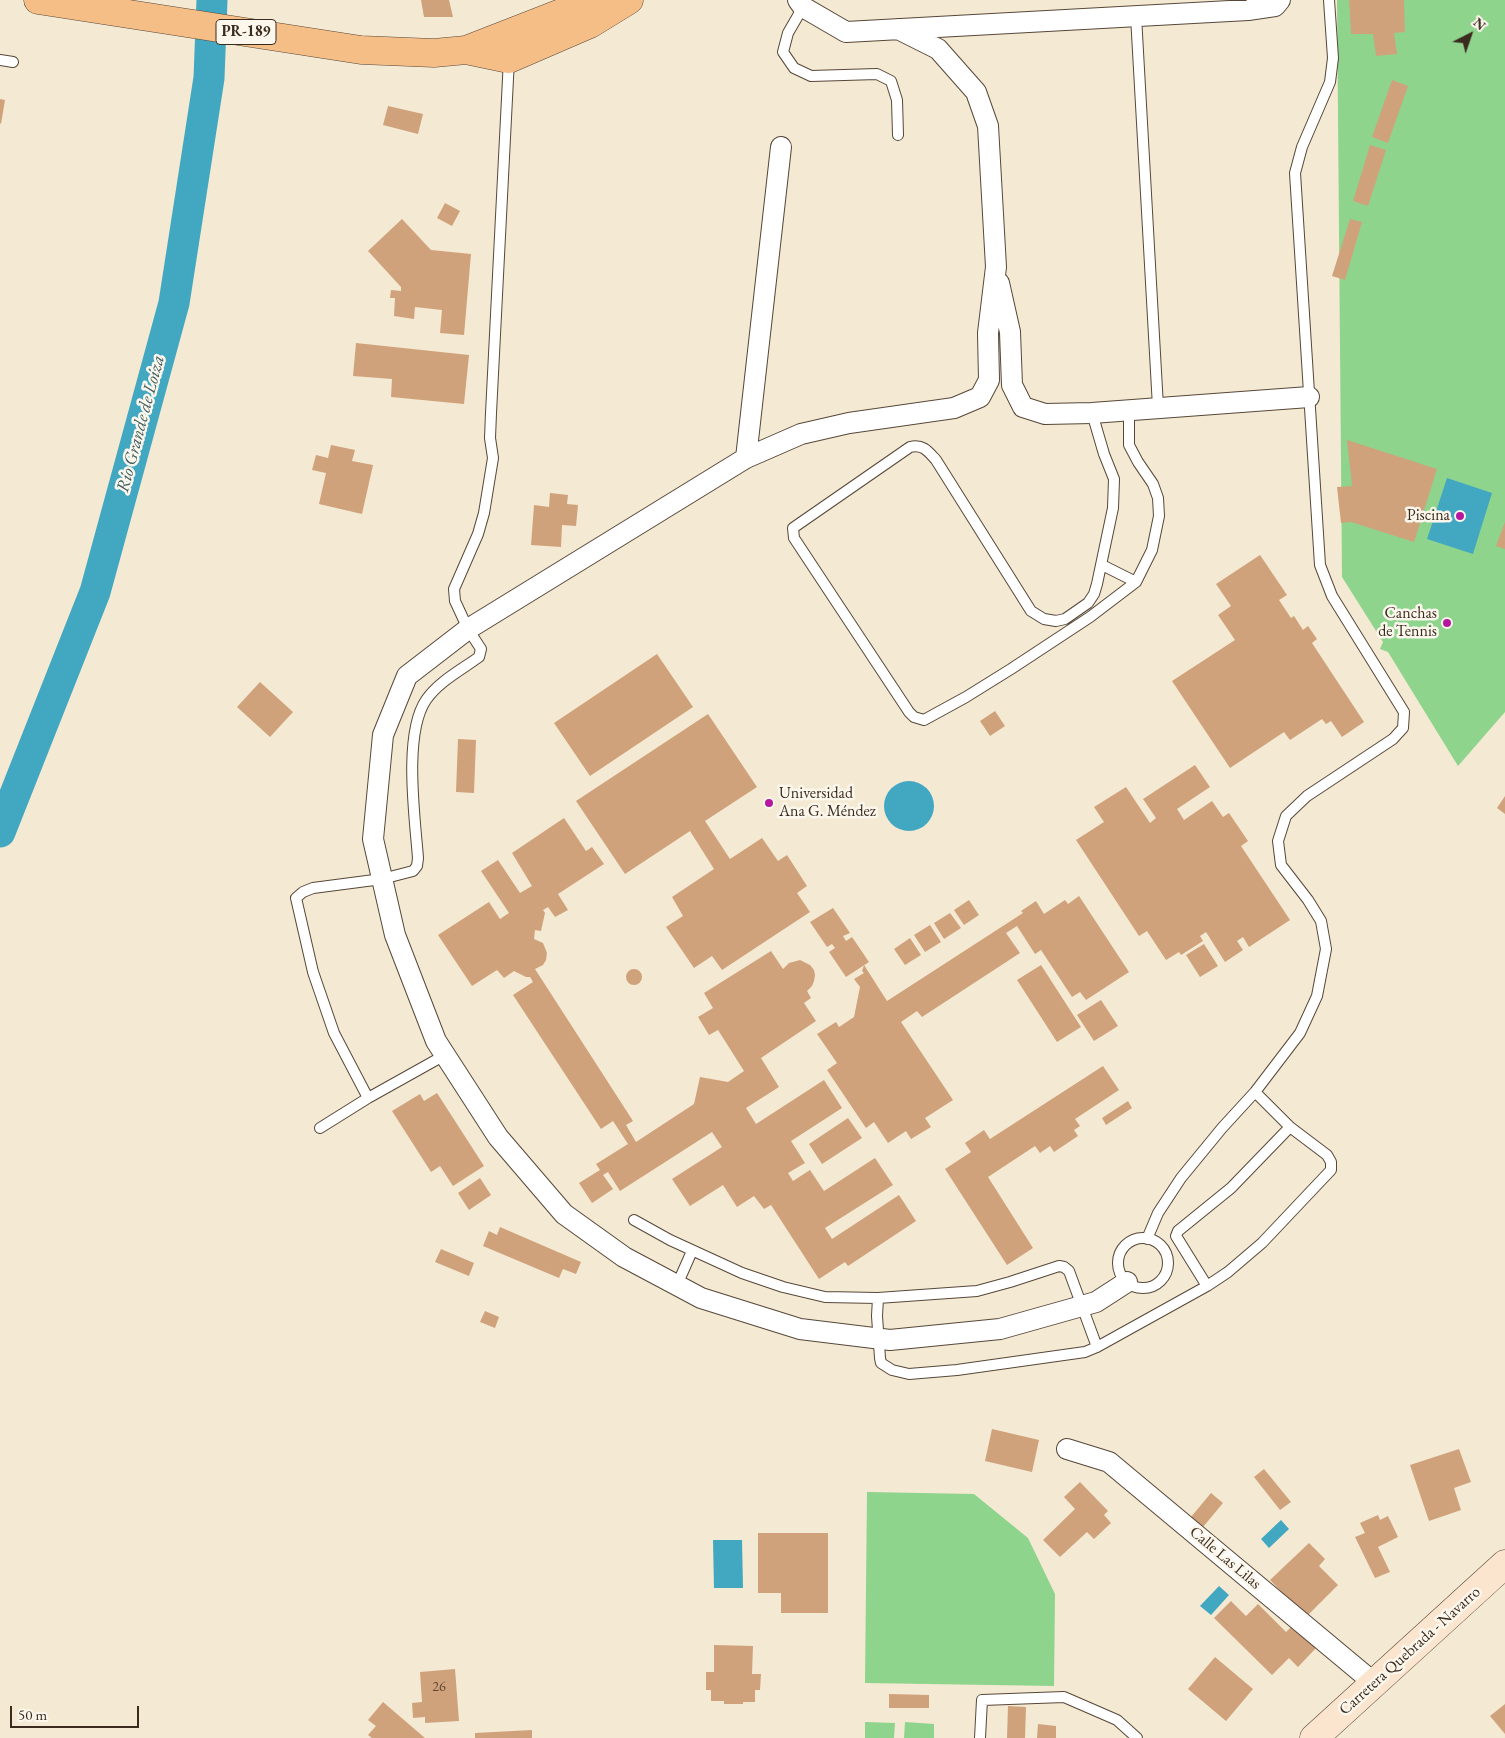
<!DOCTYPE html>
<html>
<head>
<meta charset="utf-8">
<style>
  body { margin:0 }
  #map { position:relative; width:1505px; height:1738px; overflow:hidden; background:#f4e9d2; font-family:"EB Garamond",serif }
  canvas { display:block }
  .north { position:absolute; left:1445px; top:10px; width:50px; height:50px; -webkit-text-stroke:4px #fbf7ec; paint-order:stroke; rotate:41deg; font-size:14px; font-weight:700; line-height:20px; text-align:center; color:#3b2a1e }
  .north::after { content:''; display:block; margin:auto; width:18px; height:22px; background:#3b2a1e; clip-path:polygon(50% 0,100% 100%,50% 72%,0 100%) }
  .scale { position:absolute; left:10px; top:1706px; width:129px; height:22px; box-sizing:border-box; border:2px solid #3b2a1e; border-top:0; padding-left:6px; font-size:15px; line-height:18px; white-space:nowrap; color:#3b2a1e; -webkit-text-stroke:4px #fbf7ec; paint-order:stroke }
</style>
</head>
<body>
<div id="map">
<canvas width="1505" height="1738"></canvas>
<div class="north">N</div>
<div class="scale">50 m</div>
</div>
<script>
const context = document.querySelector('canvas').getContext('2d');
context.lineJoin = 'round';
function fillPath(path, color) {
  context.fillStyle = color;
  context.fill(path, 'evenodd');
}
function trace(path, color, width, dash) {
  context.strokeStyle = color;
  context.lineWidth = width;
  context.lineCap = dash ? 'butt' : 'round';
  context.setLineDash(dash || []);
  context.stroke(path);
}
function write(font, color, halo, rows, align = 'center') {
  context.font = font + ' "EB Garamond",serif';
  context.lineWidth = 5;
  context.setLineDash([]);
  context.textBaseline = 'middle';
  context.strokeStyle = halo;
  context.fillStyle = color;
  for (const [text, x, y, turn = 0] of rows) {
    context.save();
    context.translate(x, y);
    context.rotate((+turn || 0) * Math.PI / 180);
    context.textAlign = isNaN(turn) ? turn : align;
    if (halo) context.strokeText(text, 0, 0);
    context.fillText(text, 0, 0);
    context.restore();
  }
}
fillPath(new Path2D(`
  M1337,0h168v712l-47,54 -70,-114 -8,-3 3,-7 -41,-65z
  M867,1492l107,2 54,44 27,56 -1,92 -189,-3z
  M865,1722l30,1 -1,15h-29z
  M905,1722l29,2v14h-30z`), '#8ed48d');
fillPath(new Path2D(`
  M1447,478l45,15 -19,61 -46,-15z
  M884 806a25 25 0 1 1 50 0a25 25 0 1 1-50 0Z
  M1281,1520l8,9 -20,19 -8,-9z
  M713,1540h29l1,48h-29z
  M1219,1586l10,9 -18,20 -11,-9z`), '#42a8c2');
trace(new Path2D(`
  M0,832l95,-240 79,-289 35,-225 3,-78`), '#42a8c2', 31);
fillPath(new Path2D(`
  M421,0h28l4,17h-29z
  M1349,0h55l1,32 -11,1 3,21 -21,2 -3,-22h-22z
  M1392,80l16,6 -20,57 -16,-6z
  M0,99l5,1 -4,24 -1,-1z
  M388,106l35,8 -5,20 -35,-9z
  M1370,145l16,5 -18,56 -15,-5z
  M445,203l15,8 -8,15 -15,-8z
  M402,219l29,31 40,4 -7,81 -24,-2 2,-23 -27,-3 -1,12 -20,-3 1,-18h-5l1,-8 10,1v-4l-33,-36z
  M1350,219l12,3 -17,58 -13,-4z
  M356,343l113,12 -5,49 -73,-7 1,-18 -39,-3z
  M1347,440l90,29 -23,73 -63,-20 -10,1 -4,-36 15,-1z
  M331,445l24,5 -3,11 21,4 -11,49 -43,-10 7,-31 -14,-3 4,-15 12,3z
  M550,493l18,2 -1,9 11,1 -2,21 -14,-1 -1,22 -30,-2 3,-40 15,2z
  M1505,522v27l-9,-3z
  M1260,555l27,40 -8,5 12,18 3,-2 9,14 5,-4 9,13 -5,4 52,79 -22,15 -11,-16 -5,3 -4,-5 -32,21 -6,-8 -54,36 -58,-87 63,-41 -17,-25 13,-9 -15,-22z
  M657,654l36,53 -103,69 -36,-53z
  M260,682l33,30 -23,25 -33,-30z
  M995,711l10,15 -15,10 -10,-15z
  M708,714l49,73 -52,34 25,38 32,-21 16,23 9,-6 20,31 -10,7 13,19 -88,58 -10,-14 -18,12 -28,-41 17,-11 -11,-19 42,-28 -24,-38 -65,43 -49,-73z
  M458,739l18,1 -2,53 -18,-1z
  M1195,765l15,22 -33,22 7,11 28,-19 11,16 6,-4 19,28 -7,5 49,74 -41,27 -6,-10 -6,4 6,9 -18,12 -19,-30 -6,4 3,5 -22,14 -2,-3 -13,8 -19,-29 -8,5 -63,-96 28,-18 -10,-15 32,-20 24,36 6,-5 -13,-19z
  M1505,796v18l-8,-6z
  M564,818l22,33 6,-4 12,17 -46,30 10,16 -13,7 -7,-10 -5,3 2,3 -4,18 -6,-1 -1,9 9,4 4,10 -1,7 -3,5 -8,4 98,152 -7,4 10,17 58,-38 6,-27 28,5 16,-11 -26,-41 -9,5 -11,-18 15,-9 -9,-15 67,-42 12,18 6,-6 11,-3 10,5 4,5 1,5 -1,6 -2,5 -5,5 4,7 -7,5 12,18 -55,37 18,29 -33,21 10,16 68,-44 18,28 -51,33 14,22 -17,10 5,8 17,-11 14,21 51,-33 18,27 -68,43 7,11 67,-44 17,26 -68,45 -3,-4 -26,17 -48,-74 -7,4 -10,-13 -17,11 -14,-22 -33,21 -18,-27 50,-32 -10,-15 -92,59 -12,-19 -5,3 10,14 -21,14 -13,-20 21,-13 -4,-6 32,-20 -15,-23 -12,8 -88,-134 20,-13 -3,-5h-4l-12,-6 -10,7 -7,-8 -25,16 -34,-51 51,-33 11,17 9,-6 -28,-42 17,-11 22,33 12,-7 -20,-33z
  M1079,896l50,76 -43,28 -6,-8 -8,5 -31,-47 -6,4 -18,-28 -11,7 14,20 -98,64 -5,-6 -16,11 52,78 -28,18 6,9 -20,12 -5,-8 -18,12 -14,-21 -8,6 -39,-58 10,-7 -20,-29 19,-12 3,5 15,-10 6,-30 -6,-8 10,-6 -2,-2 2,-6 23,36 136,-88 -2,-2 15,-10 8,13 21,-14 3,4z
  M969,900l10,15 -15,10 -10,-15z
  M833,908l17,25 -7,3 3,5 6,-4 17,25 -23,15 -17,-25 6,-4 -3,-4 -5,3 -17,-25z
  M950,913l11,15 -17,11 -10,-16z
  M930,925l11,17 -16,10 -11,-17z
  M910,938l11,17 -16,10 -11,-16z
  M1204,944l14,22 -18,11 -14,-22z
  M1041,965l40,62 -24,15 -40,-62z
  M626 977a8 8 0 1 1 16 0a8 8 0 1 1-16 0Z
  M1101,1000l17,26 -24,15 -17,-26z
  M1103,1066l16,24 -44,29 5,7 -6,4 4,6 -24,16 -4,-6 -10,7 -5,-7 -47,31 45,71 -26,17 -62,-96 26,-17 -6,-9 19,-13 6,9z
  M437,1093l47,73 -31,20 -13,-20 -9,6 -39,-61 28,-17 4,7z
  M1128,1101l4,7 -26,17 -4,-7z
  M848,1118l14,20 -40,26 -13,-20z
  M480,1178l11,17 -22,15 -11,-17z
  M500,1227l81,35 -5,12 -13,-5 -4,9 -76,-32 6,-15 8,4z
  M441,1249l33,14 -5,13 -34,-14z
  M485,1311l14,6 -4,11 -15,-6z
  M992,1429l47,11 -7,32 -47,-11z
  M1459,1449l12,33 -17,6 7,22 -32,11 -19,-56z
  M1264,1469l27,33 -11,8 -26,-33z
  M1080,1482l28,29 -4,4 7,8 -17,16 -7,-7 -27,25 -17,-17 32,-31 -11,-12z
  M1211,1493l12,10 -20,24 -12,-10z
  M1378,1515l2,5 8,-4 10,21 -20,10 12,25 -15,6 -20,-41 10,-4 -5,-10z
  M758,1533h70v80h-47v-20h-23z
  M1309,1543l16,16 -6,7 19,19 -32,32 -36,-37z
  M1231,1601l15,15 12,-12 28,28 7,-7 23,23 -18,19 -9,-9 -17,17 -58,-57z
  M714,1645l39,1 -1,28h9l-1,16h-5v12h-12v2h-19v-3h-13v-11h-5v-18h8z
  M1215,1657l38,32 -27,32 -38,-32z
  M455,1669l4,52 -34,2v-6l-12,1 -1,-15 10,-1 -2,-30z
  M889,1694l40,1v13h-40z
  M383,1702l42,36h-53l-4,-3 8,-9 -8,-6z
  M1505,1704v30l-15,-18z
  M1008,1706l18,1 -1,31h-18z
  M1038,1724l18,2v12h-19z
  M532,1730v8h-57v-5z`), '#d0a27c');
const lane = new Path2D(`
  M803,7l-15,26 -5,19 11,16 17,8 66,-2 14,7 6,19 1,35
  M1136,16l22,391
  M0,60l13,2
  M1092,413l12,41 10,25 -1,29 -16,76 -3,10 -6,9 -23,16 -9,2 -12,-2 -13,-8 -95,-151c-8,-9 -13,-16 -26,-13l-117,81 1,10 115,174 5,5 10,3 42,-23 45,-28 79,-52 46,-35 16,-32 7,-34 -1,-18 -5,-14 -15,-22 -9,-17v-34
  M1102,565l34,17
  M368,1098l-34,-65 -21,-61 -17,-74 7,-6 10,-4 69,-9 31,-8 4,-5 1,-8c-3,-40 -15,-124 8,-158 12,-18 35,-30 53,-43l2,-8 -13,-20 -13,-28 -1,-12 24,-55 6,-21 9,-55 -3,-20 1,-25 18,-354
  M320,1128l48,-30 77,-43
  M634,1220l36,20 72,33 41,14 42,10 53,1 99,-7 33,-9 49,-16 5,1 5,4 28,76
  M1118 1263a25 25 0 1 1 50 0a25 25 0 1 1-50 0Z
  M1147,1239l11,-26 23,-35 41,-50 33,-36 45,-59 17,-37 9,-47 -5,-28 -13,-21 -27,-35 -3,-24 8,-25 21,-20 86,-57 10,-11 1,-16 -72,-116 -12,-31 -25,-392 7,-26 28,-65 3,-24 -4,-58
  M677,1285l15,-34
  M1207,1286l-31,-50 2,-5 53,-43 59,-61
  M878,1298l-1,18 3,42 1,5 11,7 17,4 48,-4 128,-18 12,-5 110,-61 21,-14 34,-29 69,-73v-8l-4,-7 -37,-28 -35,-35
  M980,1738l2,-38 82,-3 53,23 20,18`);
const street = new Path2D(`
  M798,0l5,7 43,25 402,-22 27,-4 5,-6
  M781,147l-35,311 -278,171 -61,47 -24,59 -10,104 22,96 41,106 62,96 66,77 60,43 77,41 99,31 90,11 110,-11 96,-27 31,-20
  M999,283l11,49 2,53 11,22 22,7 47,-1 217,-16
  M746,458l55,-24 48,-11 105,-15 26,-11 9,-17 -1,-47 8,-66 -8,-141 -12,-34 -38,-43 -40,-20
  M1067,1449l42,13 265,221`);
const secondary = new Path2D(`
  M1314,1738l191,-174`);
const primary = new Path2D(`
  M38,0l323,50 73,3 32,-3 113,-44 10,-6
  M466,50l43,9 81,-35 39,-24`);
trace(lane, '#574739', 12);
trace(street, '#574739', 22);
trace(secondary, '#574739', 29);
trace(primary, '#574739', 29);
trace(lane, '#fff', 10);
trace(street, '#fff', 20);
trace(secondary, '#fbe5cf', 28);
trace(primary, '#f6be87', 28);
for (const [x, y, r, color] of [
  [1460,516,5,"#b5179e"],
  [1447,623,5,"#b5179e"],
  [769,803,5,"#b5179e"]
]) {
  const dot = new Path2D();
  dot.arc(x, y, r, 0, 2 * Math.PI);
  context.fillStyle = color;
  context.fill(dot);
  trace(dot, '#fbf7ec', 2);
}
write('14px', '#604836', null, [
  ["26",439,1687]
]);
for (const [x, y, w] of [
  [246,32,60]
]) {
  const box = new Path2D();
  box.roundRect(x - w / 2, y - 12.5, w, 25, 4);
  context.fillStyle = '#fbf7ec';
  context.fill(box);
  trace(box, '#3b2a1e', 1);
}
write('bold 15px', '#3b2a1e', null, [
  ["PR-189",246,32]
]);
write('16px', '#3b2a1e', '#fbf7ec', [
  ["Piscina",1450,516],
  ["Canchas",1437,614],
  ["de Tennis",1437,632],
  ["Universidad",779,794,"left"],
  ["Ana G. Méndez",779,812,"left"]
], 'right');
write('16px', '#3b2a1e', '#fbf7ec', [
  ["Calle Las Lilas",1225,1558,40],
  ["Carretera Quebrada - Navarro",1410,1651,-42]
]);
write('italic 18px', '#3e5c60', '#fbf7ec', [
  ["Río Grande de Loíza",141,424,-75]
]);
</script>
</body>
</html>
